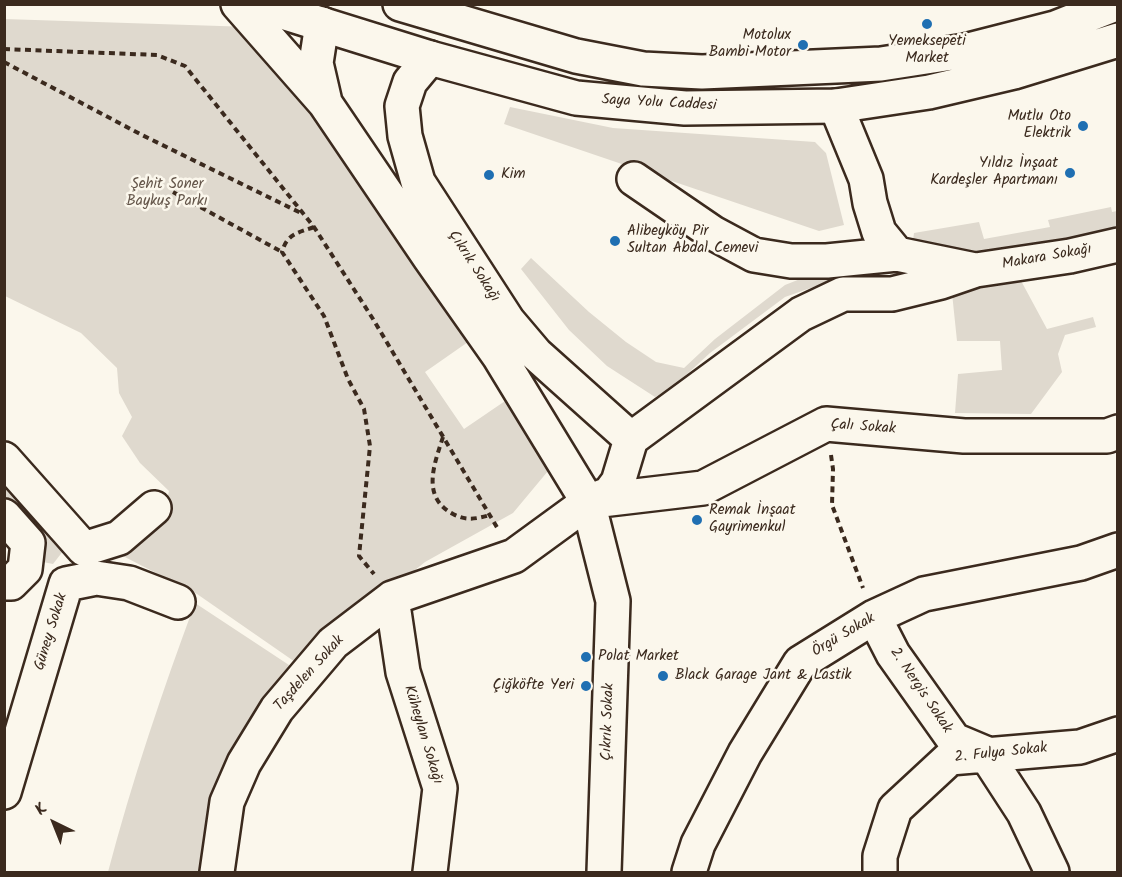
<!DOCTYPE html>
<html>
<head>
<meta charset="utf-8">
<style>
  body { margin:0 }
  #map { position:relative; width:1122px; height:877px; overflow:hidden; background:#fbf7ec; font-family:Kalam,sans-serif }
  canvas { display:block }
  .frame { position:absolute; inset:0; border:6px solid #3b2a1e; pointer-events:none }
  .north { position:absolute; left:24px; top:793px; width:60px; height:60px; -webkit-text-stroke:4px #fbf7ec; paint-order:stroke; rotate:317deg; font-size:16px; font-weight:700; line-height:24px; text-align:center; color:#3b2a1e }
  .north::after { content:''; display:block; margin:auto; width:21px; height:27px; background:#3b2a1e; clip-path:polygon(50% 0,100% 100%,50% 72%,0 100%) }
</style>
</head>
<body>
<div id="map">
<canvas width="1122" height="877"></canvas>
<div class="frame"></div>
<div class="north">K</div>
</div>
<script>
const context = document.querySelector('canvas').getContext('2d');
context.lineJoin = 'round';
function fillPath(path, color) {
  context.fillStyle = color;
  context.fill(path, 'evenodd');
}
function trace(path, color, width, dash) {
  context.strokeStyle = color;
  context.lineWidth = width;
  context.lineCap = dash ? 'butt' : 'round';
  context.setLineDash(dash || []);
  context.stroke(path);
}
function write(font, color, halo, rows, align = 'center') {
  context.font = font + ' Kalam,sans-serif';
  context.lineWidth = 5;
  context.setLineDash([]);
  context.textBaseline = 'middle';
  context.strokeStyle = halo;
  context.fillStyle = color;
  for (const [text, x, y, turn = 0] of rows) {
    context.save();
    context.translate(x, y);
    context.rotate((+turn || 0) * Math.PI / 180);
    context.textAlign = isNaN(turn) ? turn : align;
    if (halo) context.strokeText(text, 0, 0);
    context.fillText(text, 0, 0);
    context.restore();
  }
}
fillPath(new Path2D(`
  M4,19l247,8 217,315 -43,30 39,57 44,-30 40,72 -35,42 -88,49 -127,102 -101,-70 -76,-39 41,-33 7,-31 -29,-28 -18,-27 10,-19 -13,-24 -2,-25 -36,-35 -76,-37z
  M510,107l103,21 202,14 11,11 18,72 -25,6 -315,-107z
  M1111,207l1,5 5,-1v30l-108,21 -97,-15 2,-14 65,-11 5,17 66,-12 -2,-7z
  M531,258l58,54 37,30 30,20 28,6 31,-29 70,-54 53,-21 15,9 -68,24 -75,56 -38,35 -17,9 -48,-31 -38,-36 -48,-61z
  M1019,277l28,52 46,-12 3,10 -31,8 -7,19 4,18 -31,42 -76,-1 3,-39 44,-4 -2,-29h-43l-5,-48z
  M4,475l63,71 -14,18 -10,-2 -3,-16 -35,-43z
  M195,603l94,62 -66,207h-115c24,-91 54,-180 87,-269z`), '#dfd9ce');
const minor = new Path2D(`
  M238,4l87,99 105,155 69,98 89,146 25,99 -9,271
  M322,24l-6,39 9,39
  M430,58l-20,24 -8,24 3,30 13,46 90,139 28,33 95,85
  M836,106l30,73 4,24 9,29 18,22 78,16
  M634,179l79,54 41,22 37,6h36l70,-7
  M4,459l80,90 35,-11 35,-30
  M593,501l110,-13 123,-64 138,12h143l11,-4
  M4,516l24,27 -3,26 -14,14h-7
  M392,598l11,74 37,116 -10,84
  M874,617l19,37 61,86 31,13 39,60 28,59
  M4,792l62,-208 30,-6 33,5 49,19
  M217,872l10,-70 17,-39 33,-54 56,-66 59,-45 122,-42 74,-54 21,-8 9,-12 13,-43 170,-125 42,-20h49l49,-12 35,-12 94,-14 48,-11
  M689,872l9,-28 47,-91 55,-90 74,-46 50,-23 157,-31 37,-13
  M880,872v-16l15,-47 55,-51 130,-11 38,-13`);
const major = new Path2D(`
  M240,4l36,6 154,48 146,40 109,10 151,-2 93,-14 85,-20 104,-32
  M400,4l176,52 67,13 59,3 179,-8 84,-13 90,-23 61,-24`);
trace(minor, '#3b2a1e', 38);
trace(major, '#3b2a1e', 38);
trace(new Path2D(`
  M4,49l153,6 28,11 129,161 59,92 125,210
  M4,62l136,72 161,79
  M173,192l109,60
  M314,227c-17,6 -27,7 -32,25l42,64 24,63 16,30 6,37 -11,110 15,18
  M443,437c-9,28 -22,60 10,77 13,7 23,5 37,1
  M831,455l2,14 -1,36 31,83`), '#3b2a1e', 4, [6, 4.5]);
trace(minor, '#fbf7ec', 33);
trace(major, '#fbf7ec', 33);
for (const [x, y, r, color] of [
  [927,24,6,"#1f6fb2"],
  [803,45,6,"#1f6fb2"],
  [1083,126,6,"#1f6fb2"],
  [1070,173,6,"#1f6fb2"],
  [489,175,6,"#1f6fb2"],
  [615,241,6,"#1f6fb2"],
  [697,520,6,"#1f6fb2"],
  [586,657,6,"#1f6fb2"],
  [663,676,6,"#1f6fb2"],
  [586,686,6,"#1f6fb2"]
]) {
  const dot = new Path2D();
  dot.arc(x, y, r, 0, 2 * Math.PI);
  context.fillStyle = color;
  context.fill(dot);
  trace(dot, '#fbf7ec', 2);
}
write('15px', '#3b2a1e', '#fbf7ec', [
  ["Motolux",791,36,"right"],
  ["Bambi Motor",791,53,"right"],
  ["Yemeksepeti",927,42,"center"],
  ["Market",927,59,"center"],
  ["Mutlu Oto",1071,117,"right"],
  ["Elektrik",1071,134,"right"],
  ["Yıldız İnşaat",1058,164,"right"],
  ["Kardeşler Apartmanı",1058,181,"right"],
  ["Kim",501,175],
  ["Alibeyköy Pir",627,232],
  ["Sultan Abdal Cemevi",627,249],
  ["Remak İnşaat",709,511],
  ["Gayrimenkul",709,528],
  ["Polat Market",598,657],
  ["Black Garage Jant & Lastik",675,676],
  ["Çiğköfte Yeri",574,686,"right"]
], 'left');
write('15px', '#3b2a1e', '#fbf7ec', [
  ["Saya Yolu Caddesi",659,104,3],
  ["Makara Sokağı",1047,258,-10],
  ["Çıkrık Sokağı",473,267,57],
  ["Çalı Sokak",863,428,4],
  ["Güney Sokak",52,632,-73],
  ["Örgü Sokak",844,636,-31],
  ["Taşdelen Sokak",310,674,-48],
  ["2. Nergis Sokak",920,691,56],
  ["Çıkrık Sokak",609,722,-88],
  ["Küheylan Sokağı",422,735,73],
  ["2. Fulya Sokak",1001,754,-6]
]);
write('15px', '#64564a', '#fbf7ec', [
  ["Şehit Soner",167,185],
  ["Baykuş Parkı",167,202]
]);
</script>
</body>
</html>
